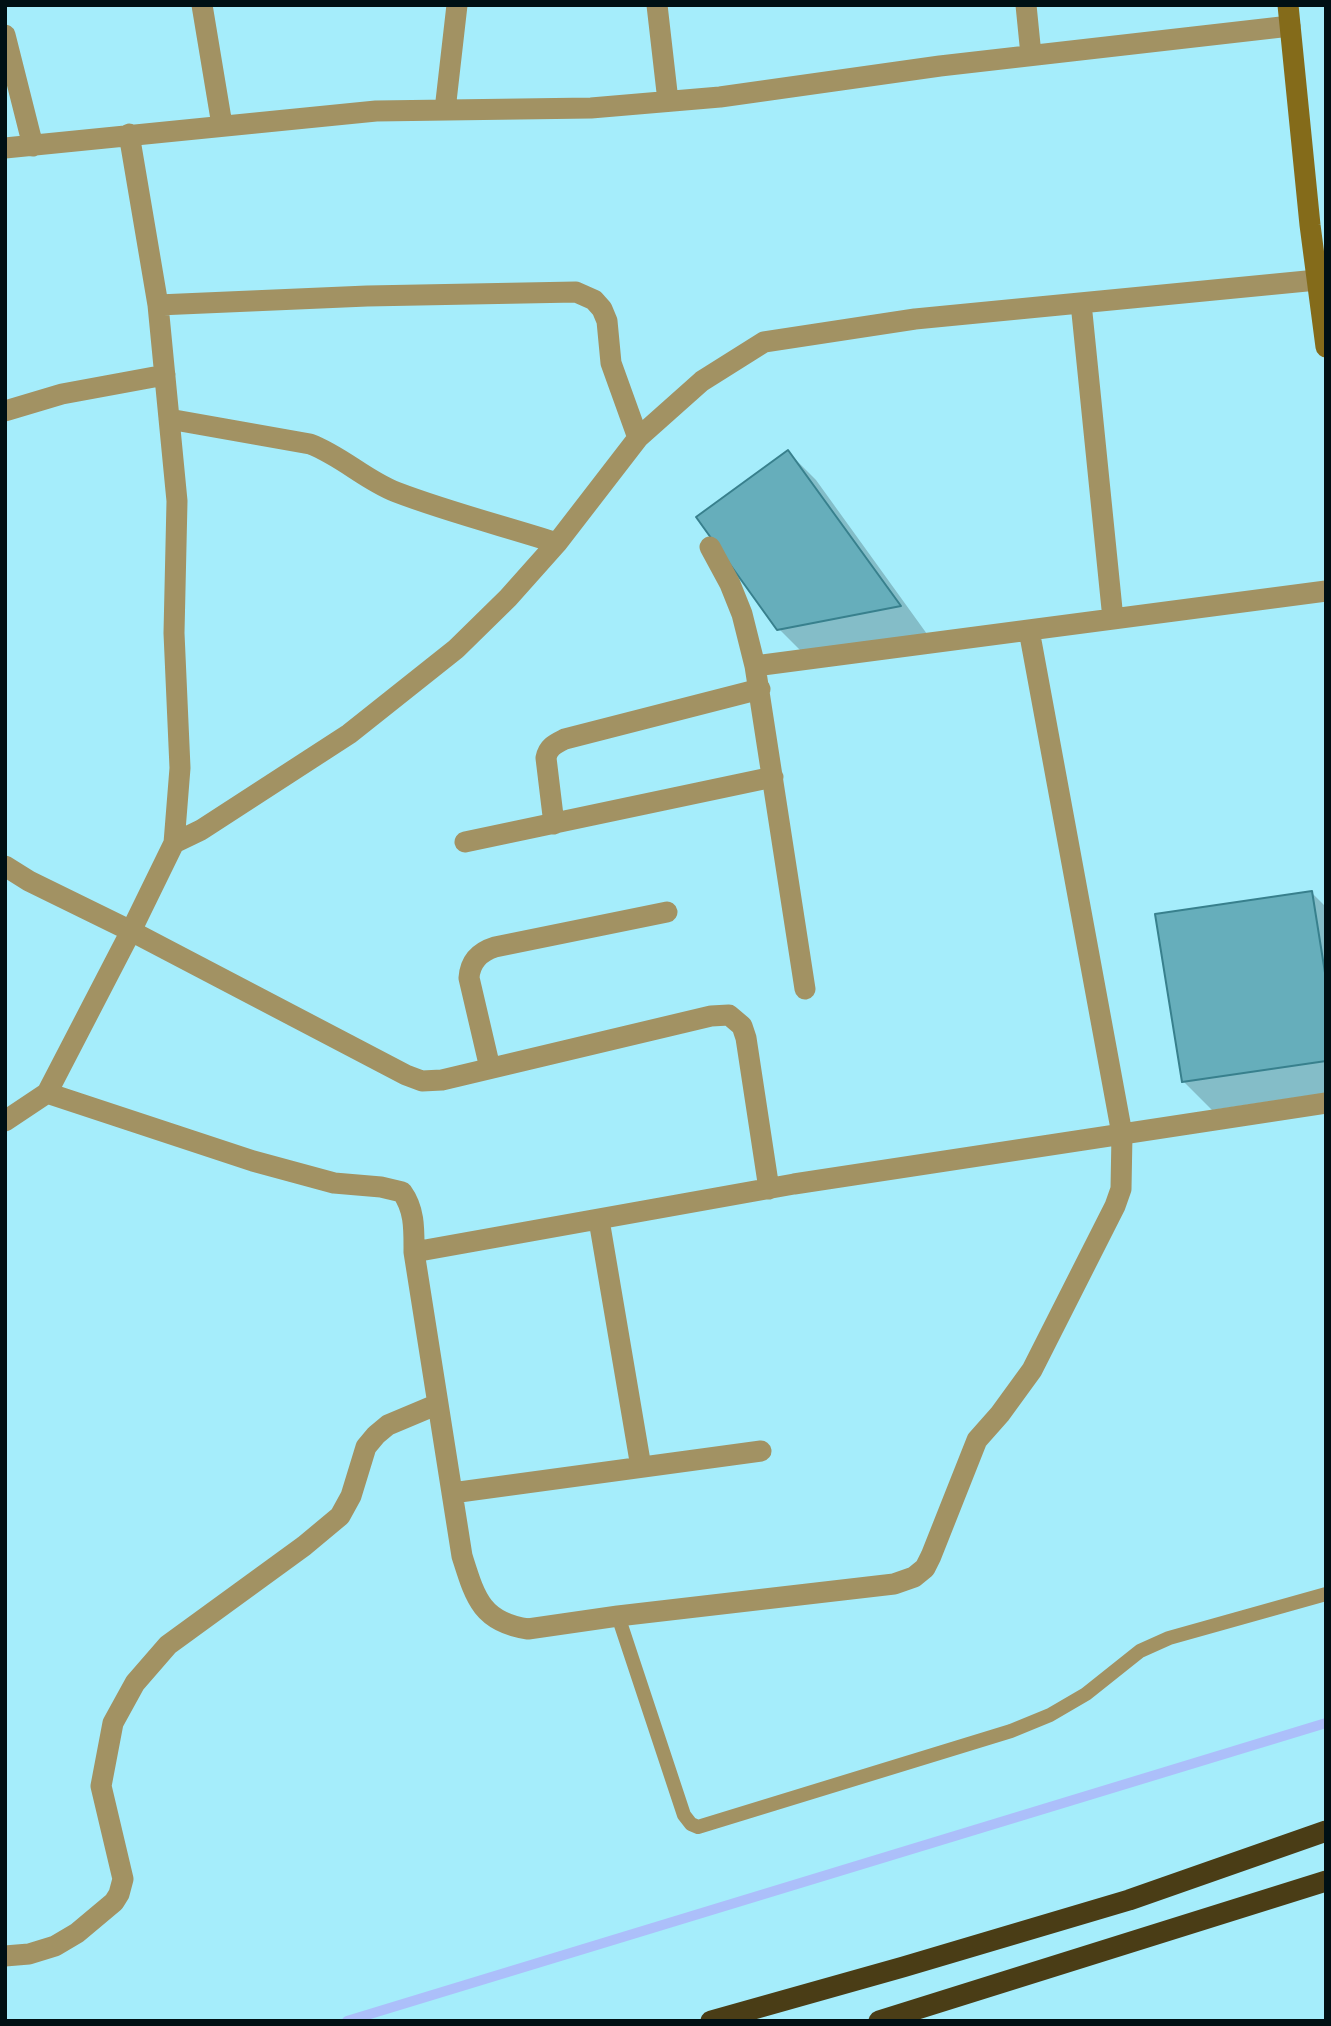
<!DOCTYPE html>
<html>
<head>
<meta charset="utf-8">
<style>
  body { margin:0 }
  #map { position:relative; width:1331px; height:2026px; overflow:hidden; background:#a5edfb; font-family:"Public Sans",sans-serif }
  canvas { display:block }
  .frame { position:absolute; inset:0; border:7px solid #001014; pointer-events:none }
</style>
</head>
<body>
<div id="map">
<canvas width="1331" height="2026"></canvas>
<div class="frame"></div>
</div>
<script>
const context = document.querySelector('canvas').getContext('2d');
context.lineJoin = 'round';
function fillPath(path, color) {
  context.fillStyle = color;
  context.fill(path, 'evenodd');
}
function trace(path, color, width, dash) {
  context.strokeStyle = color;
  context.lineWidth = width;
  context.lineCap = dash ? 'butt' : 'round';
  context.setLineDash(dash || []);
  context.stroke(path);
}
fillPath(new Path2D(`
  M788,452l28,28 111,154 -120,23 -28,-28z
  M1311,892l15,15v186l-114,17 -28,-28z`), '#0003');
trace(new Path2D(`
  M347,2021l979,-298`), '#acbffa', 10);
const building = new Path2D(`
  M788,450l113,156 -124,24 -81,-113z
  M1312,891l14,88v82l-144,21 -27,-168z`);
fillPath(building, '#66aebb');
trace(building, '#38808d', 2);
trace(new Path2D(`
  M618,1616l66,199 7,9 7,3 313,-96 39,-16 36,-21 54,-43 29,-13 157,-44`), '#a29263', 14);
trace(new Path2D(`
  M202,5l20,120
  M657,5l11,96
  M1026,5l5,50
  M5,35l28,111
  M445,110l12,-105
  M5,148l371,-37 215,-3 129,-11 220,-31 350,-40
  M1081,303l32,316
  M158,305l209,-9 209,-4 18,8 8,9 5,12 4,42 27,75
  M5,411l57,-17 103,-19
  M169,419l141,25c32,12 55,36 86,48 52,20 108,34 161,51
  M710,547l20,37 12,30 13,52 50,323
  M755,666l571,-75
  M554,824l-8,-66c2,-11 9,-14 19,-19l195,-50
  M465,842l308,-65
  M174,843l27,-13 148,-96 107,-85 52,-51 49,-55 81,-105 64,-57 62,-39 151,-23 402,-39
  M5,866l24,15 102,50 275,144 16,6 20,-1 269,-64 18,-1 13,11 4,12 23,151
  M490,1068l-21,-90c1,-16 10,-26 26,-31l172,-35
  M47,1093l206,68 81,22 47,4 21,5c13,18 12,38 12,60l48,304c13,41 19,66 66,73l90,-13 276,-32 20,-7 11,-9 6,-12 46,-116 23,-26 32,-44 83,-164 6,-17 1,-55 -93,-504
  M5,1121l42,-28 84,-162 43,-88 6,-75 -6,-135 3,-132 -19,-196 -29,-171
  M599,1220l42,247
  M414,1252l380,-68 532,-81
  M452,1493l309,-42
  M5,1956l24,-2 26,-8 22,-13 37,-31 5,-8 4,-15 -22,-93 12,-63 22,-40 33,-38 136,-99 36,-30 11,-20 15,-49 10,-12 12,-10 50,-21`), '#a29263', 21);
trace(new Path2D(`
  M1288,5l22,220 16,122`), '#846b1a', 21);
trace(new Path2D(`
  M711,2021l192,-54 226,-67 197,-69
  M879,2021l447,-140`), '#4a3d16', 21);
</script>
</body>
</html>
